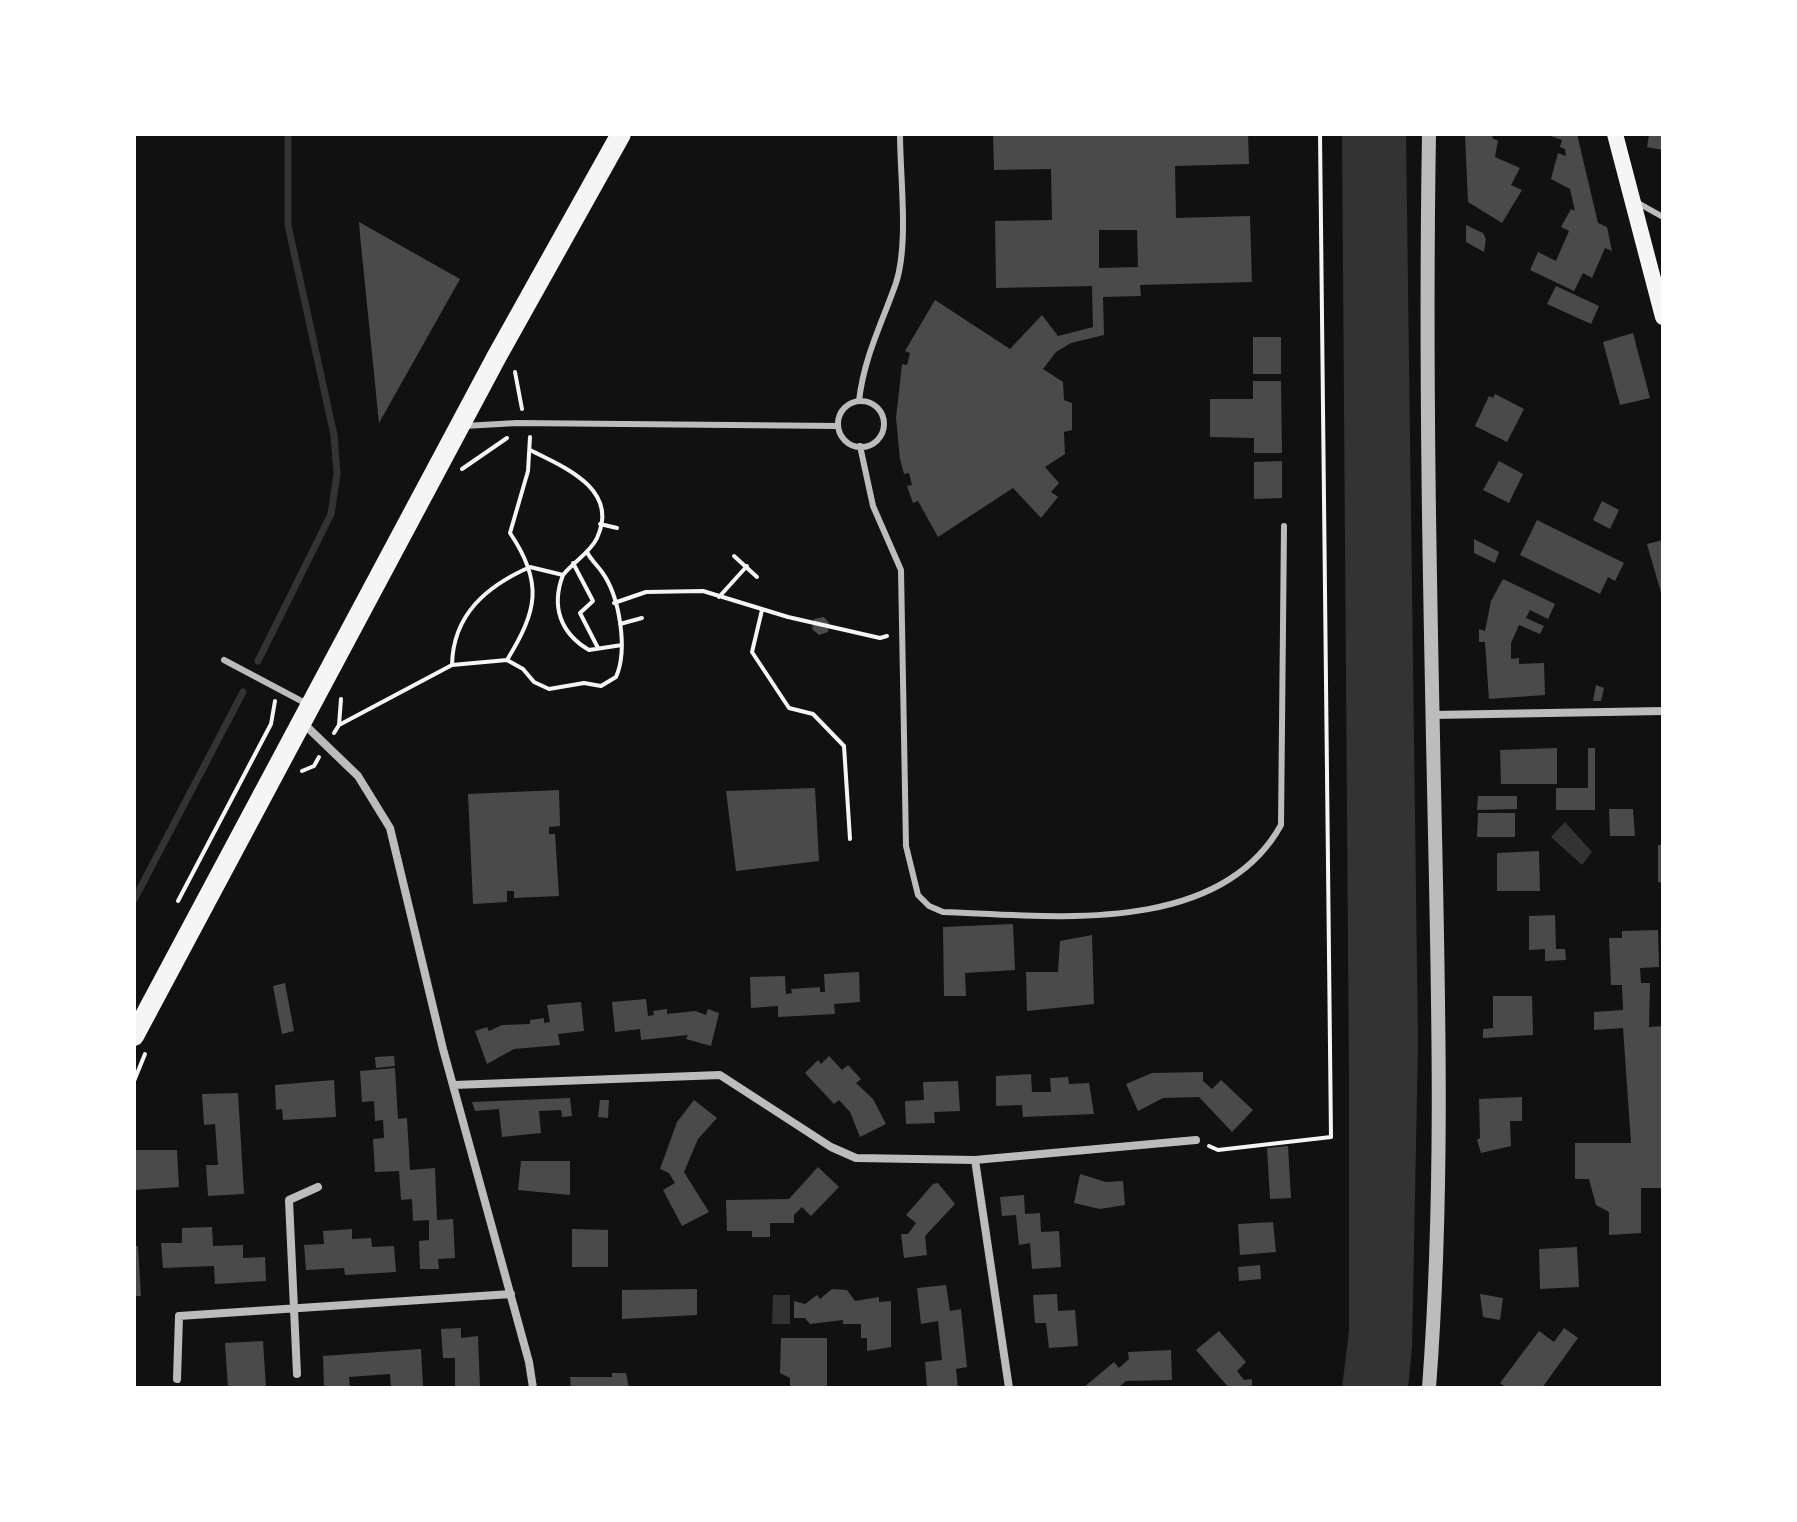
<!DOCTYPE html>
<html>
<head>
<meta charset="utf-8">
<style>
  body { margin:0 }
  #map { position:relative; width:1797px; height:1522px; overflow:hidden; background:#111; font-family:"Alegreya Sans",sans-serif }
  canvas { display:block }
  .frame { position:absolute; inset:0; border:136px solid #fff; pointer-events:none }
</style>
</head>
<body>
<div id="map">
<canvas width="1797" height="1522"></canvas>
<div class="frame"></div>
</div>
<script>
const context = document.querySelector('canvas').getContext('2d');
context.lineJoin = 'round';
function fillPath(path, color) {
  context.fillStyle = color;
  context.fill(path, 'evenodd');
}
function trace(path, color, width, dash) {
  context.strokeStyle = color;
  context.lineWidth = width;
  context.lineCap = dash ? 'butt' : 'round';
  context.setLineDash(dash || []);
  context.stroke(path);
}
fillPath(new Path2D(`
  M1342,134h64l12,909 -6,304 -4,41h-66l7,-57v-250z
  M1565,822l27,30 -10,13 -31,-28z
  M773,1295h17v29h-18z`), '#333');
trace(new Path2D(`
  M258,661l73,-147 6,-40 -3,-39 -46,-210v-91
  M134,900l109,-208`), '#333', 7);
fillPath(new Path2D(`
  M993,134h255l1,30 -74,2 1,52 74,-2 2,66 -112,3 1,11 -38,1 1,38 -33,8 -15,9 -13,17 20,13 1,18 8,3v27l-8,2 1,22 -20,13 14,16 -8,9 7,5 -17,21 -28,-30 -75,49 -20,-36 -5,2 -6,-17 5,-1 -3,-12 -5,1 -4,-15 -4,-41 6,-54 5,1 3,-12 -5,-2 30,-51 75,49 32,-34 16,21 35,-9 -1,-41 -96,2 -1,-67 57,-1 -1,-51 -57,1zM1099,230h38l1,37 -39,1z
  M1465,134h29l-2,4 6,3 -3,16 25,11 -9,17 11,5 -20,33 -34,-21z
  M1545,134h32l21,89 9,4 5,24 -7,-3 -13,30 -9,-5 -9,18 -44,-21 8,-18 18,9 13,-30 -8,-4 10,-18 4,2 -5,-22 -19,-10 7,-26 8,3 -1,-7 -5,-2 2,-7z
  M1649,134h14v16l-16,-3z
  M359,222l101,57 -81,144 -19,-188z
  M1466,225l17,8 3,6 -2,13 -18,-10z
  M1556,286l43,20 -8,18 -44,-20z
  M1633,333l17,65 -30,7 -17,-63z
  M1253,337h28v37h-28z
  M1253,381h28l1,72h-28v-15l-44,-1v-38h43z
  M1495,394l29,15 -17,33 -32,-16 14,-30 4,2z
  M1282,461v37l-28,1v-37z
  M1499,461l24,13 -14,29 -26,-13z
  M1602,501l17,9 -9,19 -17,-9z
  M1537,520l87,43 -9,18 -7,-4 -8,17 -80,-39z
  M1474,539l25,13 -4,11 -21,-10z
  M1663,540v56h-1l-15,-52z
  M1503,579l52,25 -7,15 -18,-9 -4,8 18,8 -4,8 -21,-9 -8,18v16l8,-1v6l25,-1 1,32 -56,4 -4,-57h-6v-13l6,2 6,-30z
  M824,617l5,6 -1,9 -9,3 -7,-6 2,-10z
  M1596,685l8,3 -3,13h-8z
  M1557,748v36h-56l-1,-34z
  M1588,748h7v62h-39v-22h32z
  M815,788l4,73 -83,10 -10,-80z
  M559,790l1,36 -11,1v7h6l4,62 -45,2v-7h-7v11l-34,2 -5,-110z
  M1478,796h39v13l-40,1z
  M1609,809h24l2,27h-25z
  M1478,813h37v24h-38z
  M1658,845h5v38l-5,-1z
  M1539,851l1,40h-43v-38z
  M1555,915l1,34h9l1,11 -21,1v-12l-16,1v-34z
  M1013,924l2,46 -50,3 1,23h-22l-1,-69z
  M1658,930l1,37 -19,1 1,15h9l-1,44 14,-1v162h-22v45l-32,2v-23l-13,-7 -7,-26h-14v-36h56l-8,-115 -29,2v-18l29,-2 -1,-25h-11l-2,-47h13v-7z
  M1092,935l2,69 -67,7 -1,-39h32l2,-31z
  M859,972l1,30 -26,2 1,10 -57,3v-11l-27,2 -1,-31 35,-1 1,18 6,-1 -1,-4 29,-2v5h5l-1,-18z
  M285,983l9,48 -12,3 -9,-48z
  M1493,996h39l1,39 -50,3v-9l10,-1z
  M646,999l2,17 6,-1 -1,-4 14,-2v5l28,-3 11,4 2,-6 11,4 -8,33 -25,-7 2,-4 -47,5 -1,-11 -25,3 -3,-30z
  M581,1002l3,29 -26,3 2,11 -46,4 -27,15 -12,-33 12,-4 2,4 13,-6 28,-1v-4l14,-2v5l6,-1 -3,-17z
  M394,1056l1,10 -19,2 -1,-11z
  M829,1056l13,14 6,-5 13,14 -5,4 17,16 13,25 -26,13 -10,-25 -11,-12 -5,4 -29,-31 13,-13 3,4z
  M395,1068l3,51 9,-1 3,52 25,-2 2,52 16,-1 2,39 -17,1 1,10h-19l-1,-28 10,-1v-20l-16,1 -1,-22 -11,1 -2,-29 -24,1 -2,-33 11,-1 -1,-18 -8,1 -1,-20 -12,1 -2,-31z
  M1203,1072v9l9,8 9,-9 32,30 -21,22 -33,-35 -36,1 -25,13 -12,-27 26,-11z
  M1031,1074l1,18h19l-1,-14 18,-1 1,7 20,-1 5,31 -71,3 -1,-12 -26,1v-30z
  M334,1080l2,37 -53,3 -1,-11 -6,1 -1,-25z
  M958,1081l2,30 -26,1 1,11 -29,1 -1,-23 19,-1 -1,-18z
  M238,1093l6,101 -36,2 -2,-31h12l-3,-41 -11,1 -2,-31z
  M1522,1097v24h-12l1,25 -30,7 -4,-13 3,-2 -1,-39z
  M570,1098l2,18 -10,1 -1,-7 -22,1 2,22 -39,4 -3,-28 -24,2 -3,-9z
  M600,1100h9l-1,18 -10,-1z
  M694,1100l23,18 -19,21 -14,33 25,40 -27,14 -19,-36 12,-7 -6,-10 -9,-4 17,-47z
  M1288,1146l3,52 -21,1 -3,-51z
  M134,1150h43l2,37 -45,3z
  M521,1161h49v34l-52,-5z
  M818,1167l21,20 -28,29 -9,-9 -8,8v8h-24v14h-18v-6h-25l-1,-31 63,-1z
  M1080,1174l26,8 17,-1 2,24 -25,4 -26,-6z
  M938,1183l17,21 -30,32 2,19 -23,3 -3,-24h7l8,-11 -10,-8 27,-31z
  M1024,1195l1,19 15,-1 1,19 18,-1 2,36 -29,2 -2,-26 -11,2 -3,-30 -14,1 -2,-19z
  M1273,1222l3,30 -36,3 -2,-31z
  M212,1227l1,19 30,-1v13l22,-1 1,24 -51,3 -1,-18 -51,2 -2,-25h21v-15z
  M352,1229v10l19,-1 1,9 22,-1 2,26 -51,3 -1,-7 -38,2 -2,-25 20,-1 -1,-13z
  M572,1229l36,1v37h-36z
  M134,1246h4l3,50h-7z
  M1577,1247l2,40 -39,2 -1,-40z
  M1260,1265l1,14 -22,2 -1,-14z
  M946,1285l4,26 11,-2 6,58 -11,2 2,19h-31l-2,-26 17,-2 -4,-39 -17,3 -4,-36z
  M697,1289v26l-75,4v-29z
  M832,1289l15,1 8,11 24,-4v5l12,-1v46l-24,4v-13h-6v-14h-18v-4l-33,4 -5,-6h-11v-17l11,3 12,-9 3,4z
  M1057,1294l1,17 17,-1 3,36 -29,2 -3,-25h-11l-2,-28z
  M1480,1294l23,4 -3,22 -17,-3z
  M461,1328v10l17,-2 2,52h-25v-30h-12l-2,-29z
  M1564,1328l14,10 -36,50h-35l-7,-5 39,-52 15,11z
  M1219,1331l27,31 -9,9 7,9 8,-1v9h-23l-33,-38z
  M781,1338h46v50h-37v-10l-10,-5z
  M263,1341l3,47h-38l-3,-45z
  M421,1349l2,37 -32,2 -1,-14 -41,3 1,11h-26l-1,-32z
  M1171,1350l1,30 -46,1 -8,7h-35l31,-26 5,6 10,-9 -1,-7z
  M612,1373h14l3,15h-58l-1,-11h42z`), '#4a4a4a');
trace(new Path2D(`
  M515,372l7,37
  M462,469l45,-31
  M600,524l17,4
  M734,556l23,21
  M573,563l20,38 -13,12 18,35
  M563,575c-12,31 -3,58 26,75l33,-5
  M719,597l28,-31
  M614,603l32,-11 57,-1 85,26 92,21 7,-2
  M762,610l-10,42 37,56 24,6 31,32 6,93
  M620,624l22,-6
  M507,660l16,9 11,13 15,7 35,-6 17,3 15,-9c12,-27 4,-80 -14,-105 -5,-7 -11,-12 -15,-20
  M452,665c1,-51 35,-79 78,-98l33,8c10,-13 27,-22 34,-37 23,-49 -33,-71 -67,-88
  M339,725l113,-60 55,-5c30,-49 37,-77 3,-127l18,-62 2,-34
  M334,733l5,-8 2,-26
  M302,771l12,-5 5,-9
  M178,901l93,-177 4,-23
  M134,1081l11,-27
  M1209,1146l9,4 113,-13 -11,-1003`), '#f5f5f5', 4);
trace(new Path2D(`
  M1638,203l25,14
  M859,401c5,-44 23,-78 37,-118 13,-40 4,-106 4,-149
  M838 424a23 23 0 1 1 46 0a23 23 0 1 1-46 0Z
  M464,426l53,-3 321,3
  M860,446l13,60 28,64 5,276 12,49 11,11 14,6c109,4 276,25 338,-87l3,-299
  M224,660l83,44`), '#bcbcbc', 6);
trace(new Path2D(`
  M1433,715l230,-4
  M303,723l55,53 32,52 53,221 86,313 4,26
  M454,1085l266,-10 111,72 25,11 119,2 34,228
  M975,1160l221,-20
  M297,1374l-8,-174 29,-13
  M177,1379l2,-63 332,-22`), '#bcbcbc', 8);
trace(new Path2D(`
  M1429,134c-4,233 1,466 6,700 4,185 8,369 -6,554`), '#bcbcbc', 14);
trace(new Path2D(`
  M1615,134l48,183`), '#f5f5f5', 16);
trace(new Path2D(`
  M134,1036l363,-680 124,-222`), '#f5f5f5', 20);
</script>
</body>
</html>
